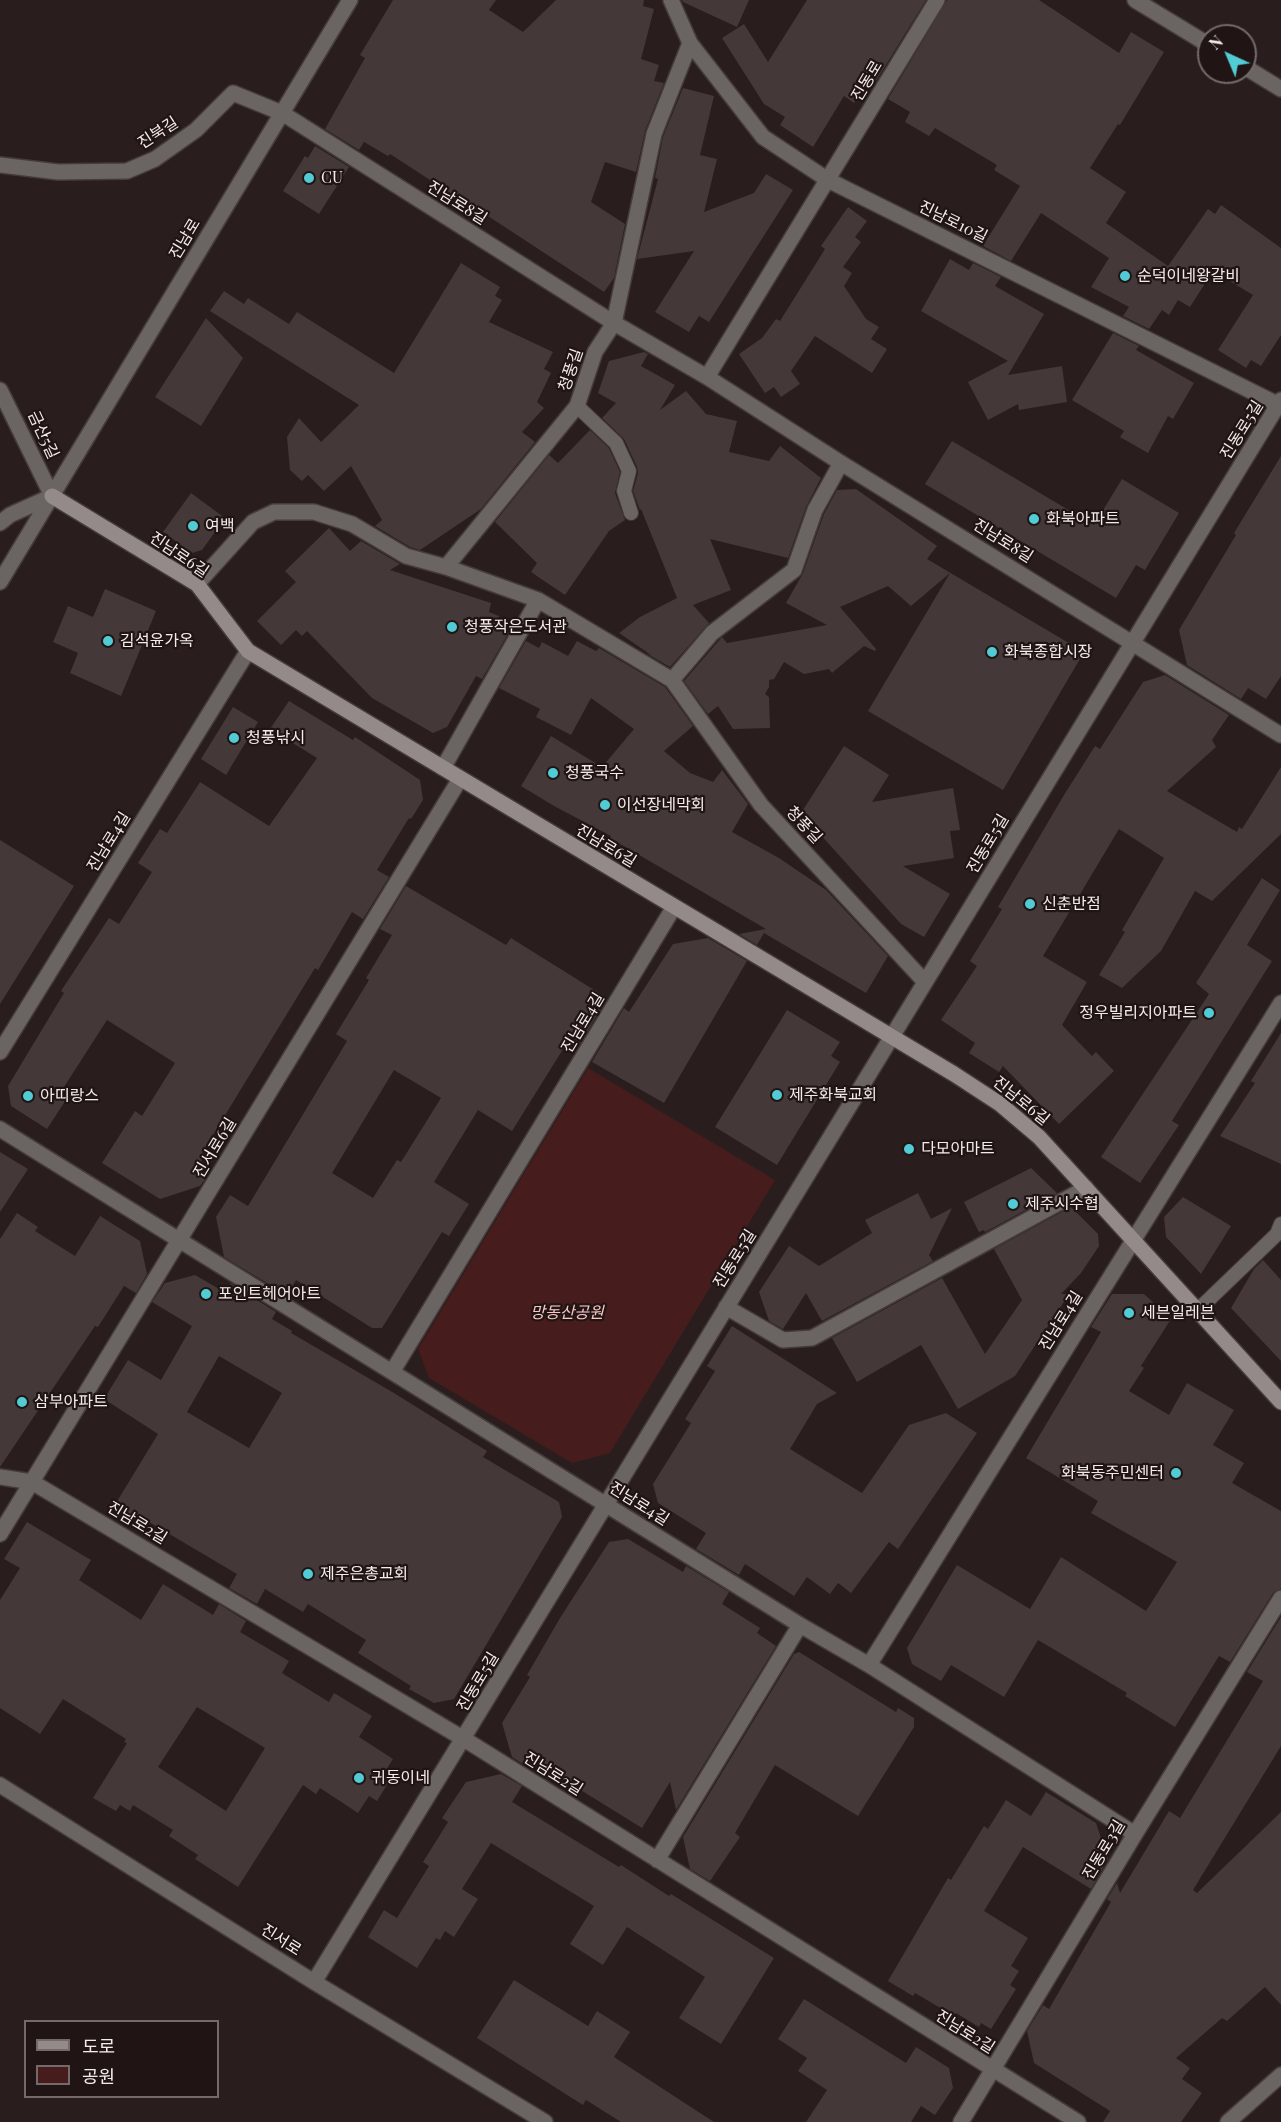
<!DOCTYPE html>
<html>
<head>
<meta charset="utf-8">
<style>
  body { margin:0 }
  #map { position:relative; width:1281px; height:2122px; overflow:hidden; background:#291e1d; font-family:"Playfair Display","Noto Sans KR",serif }
  canvas { display:block }
  .legend { position:absolute; left:24px; top:2020px; width:195px; height:78px; box-sizing:border-box; background:#201414; border:2px solid #746a6a; margin:0; padding:8px 10px; list-style:none; font-size:18px; color:#f3ebea }
  .legend li { display:flex; align-items:center; gap:12px; height:30px }
  .legend b { width:30px; border:2px solid #746a6a }
  .north { position:absolute; left:1197px; top:24px; width:60px; height:60px; box-sizing:border-box; background:#201414; border:2px solid #746a6a; border-radius:50%; rotate:316deg; font-size:16px; font-weight:700; line-height:24px; text-align:center; color:#f3ebea }
  .north::after { content:''; display:block; margin:auto; width:21px; height:27px; background:#51ccd5; clip-path:polygon(50% 0,100% 100%,50% 72%,0 100%) }
</style>
</head>
<body>
<div id="map">
<canvas width="1281" height="2122"></canvas>
<ul class="legend">
<li><b style="height:8px;background:#948a89"></b>도로</li>
<li><b style="height:16px;background:#471c1c"></b>공원</li>
</ul>
<div class="north">N</div>
</div>
<script>
const context = document.querySelector('canvas').getContext('2d');
context.lineJoin = 'round';
function fillPath(path, color) {
  context.fillStyle = color;
  context.fill(path, 'evenodd');
}
function trace(path, color, width, dash) {
  context.strokeStyle = color;
  context.lineWidth = width;
  context.lineCap = dash ? 'butt' : 'round';
  context.setLineDash(dash || []);
  context.stroke(path);
}
function write(font, color, halo, rows, align = 'center') {
  context.font = font + ' "Playfair Display","Noto Sans KR",serif';
  context.lineWidth = 4.5;
  context.setLineDash([]);
  context.textBaseline = 'middle';
  context.strokeStyle = halo;
  context.fillStyle = color;
  for (const [text, x, y, turn = 0] of rows) {
    context.save();
    context.translate(x, y);
    context.rotate((+turn || 0) * Math.PI / 180);
    context.textAlign = isNaN(turn) ? turn : align;
    if (halo) context.strokeText(text, 0, 0);
    context.fillText(text, 0, 0);
    context.restore();
  }
}
fillPath(new Path2D(`
  M588,1068l187,112 -165,273 -38,10 -143,-85 -11,-29z`), '#471c1c');
fillPath(new Path2D(`
  M393,0h103l-7,10 34,22 33,-32h88l-1,6 11,3 -13,50 18,6 -5,16 10,2 -19,48 -9,41 -31,-10 -14,40 34,22 -11,54 -10,14 -142,-93 -1,1 -71,-46 -2,2 -24,-14 -5,8 -34,-21 40,-71 -5,-3z
  M682,0h67l-12,27 -54,-25z
  M807,0h119l-55,89 -6,-4 -11,18 -10,-7 -31,51 -33,-22 5,-8 -21,-13 -42,-66 22,-14 24,38z
  M947,0h92l80,53 12,-21 33,20 -44,73 -2,-1 -28,44 36,24 -20,31 62,43 40,-57 7,5 6,-9 60,43v87l-20,31 -10,-6 -5,8 -28,-18 35,-55 -40,-24 -23,36 -12,-7 -9,15 -7,-5 -13,19 -26,-13 6,-9 -38,-20 18,-29 -68,-45 -30,48 -28,-15 37,-60 -26,-16 3,-5 -62,-37 -6,8 -24,-14 5,-10 -22,-13z
  M683,88l31,8 -14,59 17,4 -13,53 50,-19 12,-19 27,16 -84,132 -10,-6 -10,16 -34,-20 39,-61 -57,8 21,-80 -3,-1 8,-41z
  M315,146l34,21 -30,47 -36,-23 22,-35 3,2z
  M848,207l19,14 -12,16 6,5 -18,25 9,6 -8,13 22,33 13,8 -8,12 16,10 -15,24 -57,-37 -24,35 9,13 -19,13 -7,-10 -9,6 -26,-39 23,-16 14,-19 4,2 45,-72 -4,-3z
  M950,259l19,11 4,-7 28,14 -6,9 49,28 -36,61 54,-9 5,36 -48,8 -1,-6 -30,16 -20,-38 40,-21 -87,-50z
  M461,263l39,24 -5,9 7,4 -13,22 64,30 -9,17 7,4 -14,29 7,6 -22,24 13,10 -54,67 -61,41 -10,-3 -35,-21 7,-6 -31,-54 -27,25 -16,-16 -6,6 -12,-11 -3,-33 12,-19 22,24 38,-37 -149,-94 14,-20 20,13 4,-6 41,26 8,-12 97,61z
  M206,318l37,40 -42,68 -46,-29z
  M1113,333l26,13 -3,4 58,33 -21,36 -5,-3 -20,37 -28,-16 4,-6 -52,-31z
  M644,352l4,2 -7,12 34,19 -15,25 26,-19 20,23 31,7 -8,31 40,9 11,-15 41,32 -15,29 -18,51 -78,-19 21,51 -38,15 16,18 -39,44 -24,-14 5,2 -32,-22 21,-16 37,-19 -36,-89 -1,1 -7,-19 5,-18 -1,-6 -13,-28 -22,-21 14,-15 -18,-10 11,-32z
  M590,430l19,18 11,24 -5,21 10,27 -16,11 -44,64 -34,-23 6,-9 -42,-41 54,-67 9,8z
  M952,441l142,84 28,-46 57,34 -34,57 -9,-5 -20,33 -191,-114z
  M1281,456v220l-15,23 -18,-11 -7,11 -54,-34 -8,-35 57,-95 -2,-2z
  M856,489l81,57 -10,13 157,93 -81,138 -135,-79 82,-138 -39,33 -23,-20 -48,21 36,42 -1,2 -11,-5 -32,27 -3,-4 -25,5 -20,-12 -10,17 -5,1v7l-4,7 4,3 1,31 -37,1 -15,-23 -10,8 -24,-33 38,-44 5,6 100,-18 -41,-22 17,-30 21,-59 13,-24z
  M191,493l34,25 -23,32 -10,3 -29,-21z
  M329,528l21,23 11,-10 39,23 -10,6 101,33 -2,9 10,4 -4,10 14,6 -27,47 -6,-3 -29,51 -14,6 -61,-35 -65,-67 -5,5 -6,-6 -15,15 -24,-24 39,-39 -11,-11z
  M105,589l51,22 -35,85 -51,-23 8,-20 -25,-11 15,-36 25,11z
  M526,641l13,7 3,-6 26,14 9,-15 19,10 3,-3 66,39 28,39 -29,25 26,22 23,9 9,-12 26,34 -16,28 47,26 47,32 62,66 -22,37 -102,-60 -7,12 -18,-11 27,-5 -156,-91 1,-2 -57,-30 -33,-20 30,-50 51,31 32,-38 -43,-31 -20,37 -35,-18 4,-8 -41,-21z
  M1165,675l64,40 -17,25 4,7 -49,44 70,41 2,-5 3,2 39,-62v67l-69,67 -17,-10 -34,60 -39,37 -23,-13 26,-43 -3,-2 42,-72 -45,-29 -76,127 44,26 -25,43 30,31 4,-4 18,19 -55,53 -56,-58 -4,6 -30,-19 6,-10 -34,-23 36,-54 -7,-5 32,-52 -4,-2 66,-112 31,-49 5,3 43,-67z
  M289,701l64,39 2,-3 65,43 3,20 -12,19 -2,-1 -32,52 12,7 -26,42 -11,-7 -34,58 -3,-2 -113,185 3,2 -11,17 11,7 -5,7 -40,13 -58,-36 33,-52 7,5 33,-53 -68,-43 -43,67 7,5 -24,37 -36,-23 -3,-20 56,-93 -3,-2 48,-73 10,6 33,-52 -14,-9 22,-34 7,4 33,-51 69,44 48,-68 -47,-29z
  M233,707l25,15 -32,53 -25,-16z
  M844,746l45,29 -17,27 81,-14 7,42 -10,1 4,27 -51,8 47,28 -26,43 -23,-13 -100,-111z
  M0,840l74,46 -74,118z
  M1262,878l18,12 -33,55 25,16 -100,160 7,4 -39,58 -39,-26 108,-163 -13,-11z
  M406,886l100,59 5,-7 96,60 -32,54 -10,-6 -53,85 -34,-21 -44,72 35,22 -20,32 -7,-4 -60,96h-10l-76,-48 -9,15 -63,-38 -8,-40 14,-22 18,11 99,-165 -11,-7 33,-54 -3,-2 26,-43 -12,-6zM394,1070l47,28 -40,64 -4,-2 -24,38 -41,-25z
  M708,938l39,23 -83,142 -72,-41 32,-54 5,4 44,-68z
  M787,1010l53,32 -9,14 9,6 -63,103 -62,-38z
  M1281,1033v131l-61,-28 35,-53 -4,-2z
  M0,1152l28,17 -28,43z
  M1031,1168l26,25 -72,39 -1,-2 -5,2 -15,-30z
  M918,1193l13,26 21,-11 -23,47 4,6 -111,60 -16,-28 -23,36 -14,-8 -10,-29 30,-46 30,20 53,-33 -7,-13z
  M1183,1197l48,29 -30,48 -35,-37 -2,-20z
  M1071,1207l27,27 1,12 -18,27 -20,21h8l-54,82 -57,33 -37,-64 -64,37 -25,-44 110,-60 43,76 37,-54 -28,-51z
  M17,1213l21,14 -3,4 40,25 25,-40 40,25 7,33 -11,19 -12,-7 -26,41 -3,-1 -95,141v-228z
  M1263,1260l18,20v81l-50,-53 23,-39z
  M195,1275l38,22 -3,-14 46,29 -4,7 20,12 -1,2 103,60 93,58 -4,6 76,45 3,15 -108,182 -20,4 -25,-14 2,-3 -53,-33 8,-13 -58,-36 -5,8 -38,-23 -8,15 -28,-16 8,-14 -88,-52 -3,5 -33,-19 45,-74 -54,-35 24,-39 33,20 31,-54 -40,-24 13,-19zM219,1356l63,37 -33,55 -62,-36z
  M1112,1294h32l27,25 -30,47 3,2 -15,23 40,24 18,-32 47,27 -21,35 31,18 -12,20 49,28v77l-8,5 -43,69 -11,-6 -44,71 -50,-31 2,-3 -89,-53 -34,57 -53,-32 -10,16 -29,-17 -5,-16 50,-83 73,44 31,-52 85,54 31,-49 -86,-49 7,-12 -72,-43 75,-126 -10,-5z
  M732,1326l105,67 -20,11 -27,45 72,44 47,-68 37,-12 31,20 -79,116 -9,-7 -38,51 -13,-10 -8,11 -23,-17 -13,19 -49,-32 -6,11 -43,-26 10,-16 -48,-30 -5,-19 38,-61 -6,-4 30,-48 -8,-5z
  M27,1522l64,38 -12,20 62,40 22,-36 50,31 6,-11 27,17 -6,11 49,29 -7,12 47,29 5,-9 38,23 -13,21 34,22 -10,16 7,5 -13,21 -8,-5 -11,17 -38,-25 -4,6 -13,-9 -65,102 -43,-28 3,-4 -29,-19 4,-6 -40,-25 -3,6 -10,-6 -4,6 -23,-13 34,-55 -3,-1 2,-3 -63,-40 -23,35 -40,-26v-108l20,-32 -16,-9zM197,1707l68,41 -39,63 -68,-44z
  M628,1539l55,33 3,-6 43,26 -7,12 38,24 -3,5 19,13 -100,164 -6,-28 -28,46 -105,-65 -5,7 -20,-13 -10,-34 28,-46 -3,-2 33,-57 49,-76z
  M1281,1617v129l-88,144 4,3 84,-81v193l-16,-18 -38,34 -5,-3 -46,40 14,10 -8,11 20,14 -21,29h-78l7,-11 -76,-48 -7,-32 16,-26 6,4 62,-107 -4,-3 10,-16 3,10 49,-82 11,7 83,-137 -16,-9z
  M799,1652l97,60 2,-4 16,10v9l-56,89 -83,-51 -40,68 5,4 -30,44 -20,-12 -7,-32 111,-183z
  M501,1774l21,12 -10,16 107,65 2,-2 48,31 2,-2 103,64 -53,86 -42,-26 26,-41 -78,-50 -24,38 -33,-21 24,-38 -103,-63 -29,46 16,10 -24,38 -9,-6 -5,9 -4,-2 -19,30 -49,-31 16,-27 13,8 32,-52 -6,-4 25,-40 -6,-4 24,-36z
  M1046,1792l50,31 12,36 -17,30 -68,-42 -39,64 44,27 -17,28 8,5 -9,14 6,4 -25,40 -10,-6 -2,4 -23,-14 -2,3 -39,-23 -2,3 -25,-15 60,-103 3,2 33,-54 4,3 18,-29 25,16z
  M514,1980l74,46 9,-15 33,21 -16,25 100,65h-93l-35,-22 -3,5 -106,-67z
  M804,1999l102,64 10,-16 33,21 4,20 -18,27 -14,-9 -10,16h-105l21,-32 -29,-19 9,-13 -29,-19z`), '#453838');
const lane = new Path2D(`
  M577,406l39,37 13,28 -5,20 7,22
  M1198,1310l79,-76 4,-10`);
const street = new Path2D(`
  M671,0l19,43 73,94 65,43 453,226
  M1135,0l74,45
  M1245,67l36,22
  M0,165l58,7 69,-1 28,-12 41,-29 37,-37 49,20 332,210 93,54 134,86 440,272
  M707,377l230,-377
  M0,390l52,106 -42,19 -10,8
  M446,567l131,-161 18,-54 19,-29 40,-189 36,-91
  M0,582l350,-582
  M197,584l56,-62 21,-10h40l38,12 54,32 40,11 92,33 134,80 89,125 164,177
  M672,680l40,-47 82,-63 21,-60 26,-47
  M443,768l95,-168
  M0,1052l248,-401
  M0,1129l800,496 69,40 266,169
  M726,1307l57,33 29,-2 274,-150
  M392,1372l282,-465
  M0,1477l32,5 432,257 614,383
  M0,1534l460,-755
  M869,1665l412,-662
  M0,1785l314,197 231,140
  M657,1860l143,-235
  M314,1982l967,-1582
  M961,2122l174,-288 146,-236
  M1228,2122l53,-47`);
const secondary = new Path2D(`
  M52,496l145,88 51,67 706,423 46,30 39,33 242,265`);
trace(lane, '#453b3a', 16);
trace(street, '#453b3a', 18);
trace(secondary, '#453b3a', 18);
trace(lane, '#6a6463', 14);
trace(street, '#6a6463', 15);
trace(secondary, '#948a89', 15);
for (const [x, y, r, color] of [
  [309,178,6,"#51ccd5"],
  [1125,276,6,"#51ccd5"],
  [1034,519,6,"#51ccd5"],
  [193,526,6,"#51ccd5"],
  [452,627,6,"#51ccd5"],
  [108,641,6,"#51ccd5"],
  [992,652,6,"#51ccd5"],
  [234,738,6,"#51ccd5"],
  [553,773,6,"#51ccd5"],
  [605,805,6,"#51ccd5"],
  [1030,904,6,"#51ccd5"],
  [1209,1013,6,"#51ccd5"],
  [777,1095,6,"#51ccd5"],
  [28,1096,6,"#51ccd5"],
  [909,1149,6,"#51ccd5"],
  [1013,1204,6,"#51ccd5"],
  [206,1294,6,"#51ccd5"],
  [1129,1313,6,"#51ccd5"],
  [22,1402,6,"#51ccd5"],
  [1176,1473,6,"#51ccd5"],
  [308,1574,6,"#51ccd5"],
  [359,1778,6,"#51ccd5"]
]) {
  const dot = new Path2D();
  dot.arc(x, y, r, 0, 2 * Math.PI);
  context.fillStyle = color;
  context.fill(dot);
  trace(dot, '#201414', 2);
}
write('16px', '#f3ebea', '#201414', [
  ["진동로",867,81,-59],
  ["진북길",158,133,-33],
  ["진남로8길",457,203,32],
  ["진남로10길",953,222,26],
  ["진남로",185,239,-59],
  ["청풍길",571,370,-71],
  ["진동로5길",1242,430,-58],
  ["금산5길",43,435,65],
  ["진남로8길",1003,541,32],
  ["진남로6길",179,555,34],
  ["청풍길",804,825,47],
  ["진남로4길",109,842,-58],
  ["진동로5길",988,844,-59],
  ["진남로6길",606,846,31],
  ["진남로4길",583,1023,-59],
  ["진남로6길",1021,1101,39],
  ["진서로6길",215,1148,-59],
  ["진동로5길",735,1259,-58],
  ["진남로4길",1061,1321,-58],
  ["진남로4길",639,1504,32],
  ["진남로2길",137,1523,31],
  ["진동로5길",478,1682,-59],
  ["진남로2길",553,1774,32],
  ["진동로3길",1104,1850,-59],
  ["진서로",281,1940,32],
  ["진남로2길",965,2032,32]
]);
write('16px', '#f3ebea', '#201414', [
  ["CU",321,178],
  ["순덕이네왕갈비",1137,276],
  ["화북아파트",1046,519],
  ["여백",205,526],
  ["청풍작은도서관",464,627],
  ["김석윤가옥",120,641],
  ["화북종합시장",1004,652],
  ["청풍낚시",246,738],
  ["청풍국수",565,773],
  ["이선장네막회",617,805],
  ["신춘반점",1042,904],
  ["정우빌리지아파트",1197,1013,"right"],
  ["제주화북교회",789,1095],
  ["아띠랑스",40,1096],
  ["다모아마트",921,1149],
  ["제주시수협",1025,1204],
  ["포인트헤어아트",218,1294],
  ["세븐일레븐",1141,1313],
  ["삼부아파트",34,1402],
  ["화북동주민센터",1164,1473,"right"],
  ["제주은총교회",320,1574],
  ["귀동이네",371,1778]
], 'left');
write('italic 16px', '#f9c8c5', '#201414', [
  ["망동산공원",567,1313]
]);
</script>
</body>
</html>
